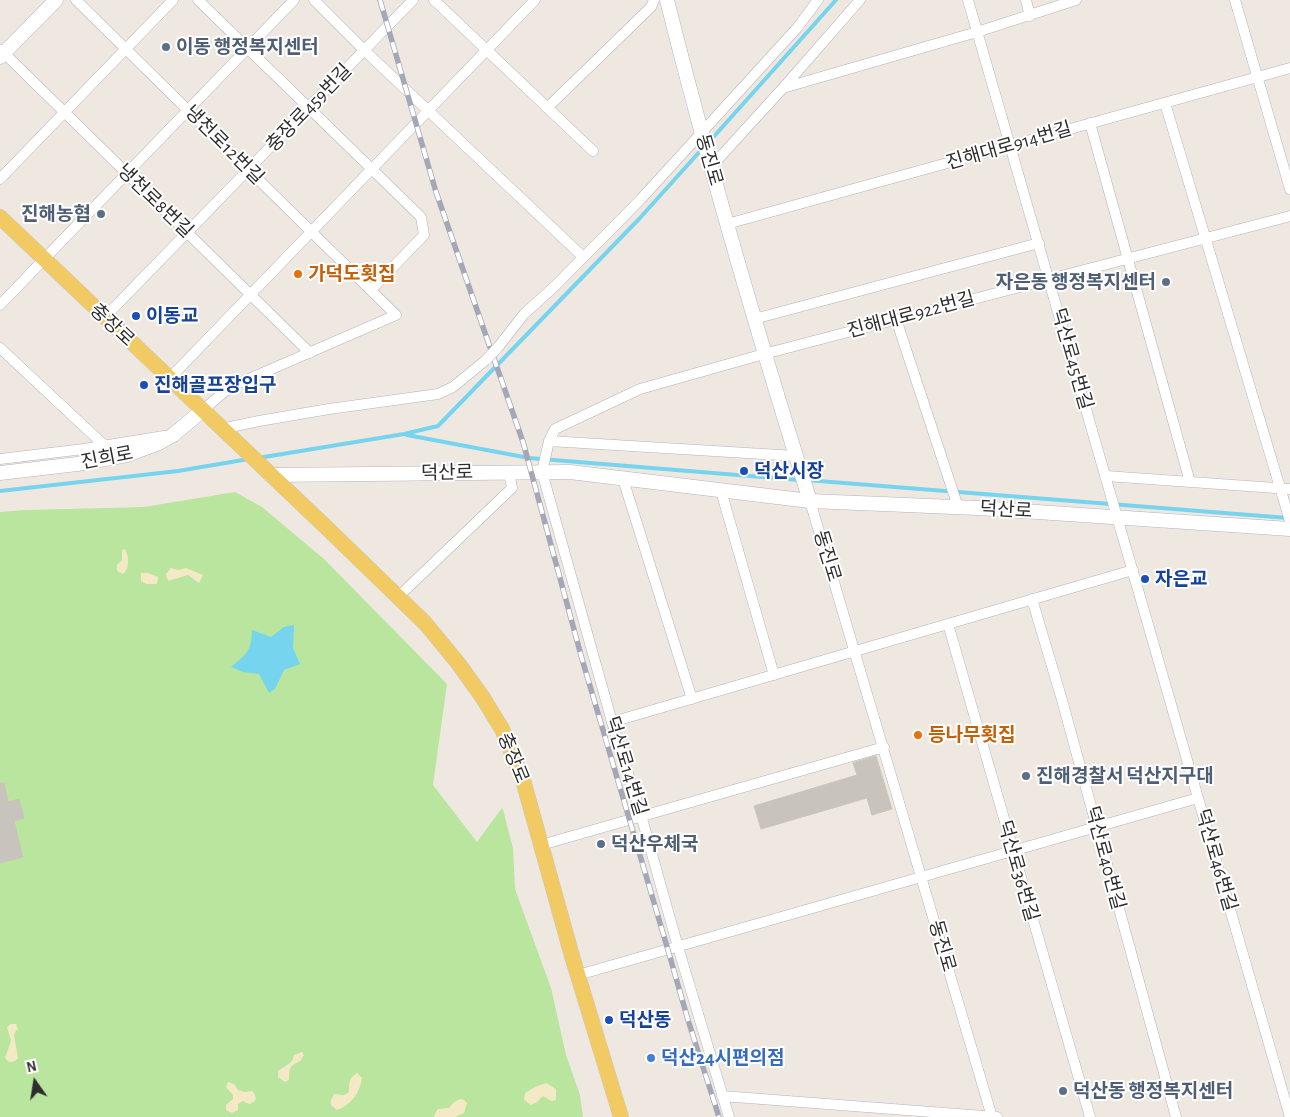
<!DOCTYPE html>
<html>
<head>
<meta charset="utf-8">
<style>
  body { margin:0 }
  #map { position:relative; width:1290px; height:1117px; overflow:hidden; background:#efe8e1; font-family:"Alegreya Sans",sans-serif }
  canvas { display:block }
  .north { position:absolute; left:10px; top:1057px; width:50px; height:50px; -webkit-text-stroke:4px #fff; paint-order:stroke; rotate:347deg; font-size:14px; font-weight:700; line-height:20px; text-align:center; color:#2e2e2e }
  .north::after { content:''; display:block; margin:auto; width:18px; height:22px; background:#2e2e2e; clip-path:polygon(50% 0,100% 100%,50% 72%,0 100%) }
</style>
</head>
<body>
<div id="map">
<canvas width="1290" height="1117"></canvas>
<div class="north">N</div>
</div>
<script>
const context = document.querySelector('canvas').getContext('2d');
context.lineJoin = 'round';
function fillPath(path, color) {
  context.fillStyle = color;
  context.fill(path, 'evenodd');
}
function trace(path, color, width, dash) {
  context.strokeStyle = color;
  context.lineWidth = width;
  context.lineCap = dash ? 'butt' : 'round';
  context.setLineDash(dash || []);
  context.stroke(path);
}
function write(font, color, halo, rows, align = 'center') {
  context.font = font + ' "Alegreya Sans","Noto Sans KR",sans-serif';
  context.lineWidth = 4;
  context.setLineDash([]);
  context.textBaseline = 'middle';
  context.strokeStyle = halo;
  context.fillStyle = color;
  for (const [text, x, y, turn = 0] of rows) {
    context.save();
    context.translate(x, y);
    context.rotate((+turn || 0) * Math.PI / 180);
    context.textAlign = isNaN(turn) ? turn : align;
    if (halo) context.strokeText(text, 0, 0);
    context.fillText(text, 0, 0);
    context.restore();
  }
}
fillPath(new Path2D(`
  M235,492l27,15 62,52 123,125 -14,101 44,57 25,-34 1,2 10,38 2,41 36,99 15,67 14,40 3,22h-583v-605l25,-2 119,-3z`), '#b9e59e');
fillPath(new Path2D(`
  M125,549c4,8 5,19 -2,25l-6,-3v-6l5,-5v-10z
  M171,568l7,2 8,-2 17,7 -4,8 -11,-8 -20,6 -2,-7z
  M141,573h7l10,4 -1,7h-11l-5,-3z
  M11,1024h5l2,6h-2l-2,5 4,23 -3,3 -6,1 -4,-4 6,-17 -4,-14z
  M302,1052l2,3c-4,9 -8,6 -13,12 -2,3 -2,10 -2,13l-4,2 -7,-5v-6c6,-5 15,-7 16,-16z
  M357,1073l5,5c-2,15 -11,27 -25,32l-6,-5v-5l3,-6 10,1 5,-3c0,-10 0,-14 8,-19z
  M228,1082l6,2 4,6 7,2 7,-1 2,2 2,5 -2,4 -5,2 -6,-3 -5,3v6l-6,3 -6,-3v-5l7,-6v-4l-7,-8z
  M546,1083l10,6v11l-5,1 -8,-5 -6,6 -6,3 -7,-5 1,-7 10,-6z
  M460,1099l4,1 3,3 -3,10 -9,4h-20l-1,-2 4,-6 11,-1 4,-5z`), '#f3eac5');
fillPath(new Path2D(`
  M294,625l-1,23 7,16 -16,6 -9,19 -6,4 -10,-19 -16,-2 -12,-5c15,-12 21,-17 21,-37l19,7 13,-10z`), '#76d4ef');
trace(new Path2D(`
  M709,142l127,-142
  M407,435l122,23 270,22
  M258,458l146,-24 34,-8 201,-207 63,-70
  M806,480l482,38
  M0,491l178,-20 71,-12`), '#76d4ef', 4);
const building = new Path2D(`
  M876,756l16,53 -20,6 -5,-17 -106,31 -7,-23 103,-31 -4,-12z
  M0,783h4l4,19 11,-3 5,19 -10,3 9,36 -23,6z`);
fillPath(building, '#c8c3bc');
trace(building, '#cbc4ba', 1);
const street = new Path2D(`
  M76,0l320,315 -159,69 -13,8 -22,19
  M198,0l223,217 3,18 -53,55
  M314,0l51,51 214,202
  M434,0l159,151
  M968,0l322,1117
  M1026,0l4,16
  M1235,0l55,189
  M1,50l309,303
  M783,88l194,-56 99,-32
  M1165,103l125,418
  M547,108l104,-101 3,-7
  M1090,123l100,359
  M711,167l72,-79 77,-88
  M0,179l173,-179
  M727,224l563,-156
  M0,305l294,-305
  M104,318l309,-318
  M754,319l285,-76
  M896,319l62,188
  M499,346l25,-32 31,-28 86,-87 156,-171 21,-28
  M0,348l105,98
  M169,379l366,-379
  M221,429l38,-8 70,-12 109,-15 15,-7 34,-28
  M549,441l247,15
  M0,459l84,-10 80,-13
  M1106,476l184,13
  M623,479l69,220
  M721,491l53,184
  M810,501l182,616
  M398,597l114,-109 -3,-15
  M1032,599l30,101 114,417
  M948,624l142,493
  M612,722l521,-152
  M541,845l343,-98
  M578,975l620,-177
  M722,1096l275,21
  M729,1117l-51,-170 -37,-132 -29,-93 -70,-250 7,-31 6,-12 85,-40 124,-35 526,-138`);
const secondary = new Path2D(`
  M667,0c42,168 91,335 143,501
  M0,57l56,-57
  M0,473l77,-9 50,-9 32,-12 14,-8 29,-24
  M270,475l300,-3 240,29 168,7 312,21`);
const primary = new Path2D(`
  M0,217l329,313 96,93 33,40 25,35 19,31 21,51 49,176 49,161`);
trace(street, '#b1b4be', 11);
trace(secondary, '#b1b4be', 15);
trace(primary, '#c9c9c9', 16);
trace(street, '#fff', 10);
trace(secondary, '#fff', 14);
trace(primary, '#f1ca64', 15);
const rail = new Path2D(`
  M380,0l56,192 87,250 59,217 86,291 20,70 31,97`);
trace(rail, '#a3a7b8', 5.5);
trace(rail, '#fff', 4, [11]);
const streetBridge = new Path2D(`
  M487,359l12,-13`);
trace(streetBridge, '#b1b4be', 11, []);
trace(streetBridge, '#fff', 10);
for (const [x, y, r, color] of [
  [166,47,5,"#5c6f8a"],
  [101,214,5,"#5c6f8a"],
  [298,274,5,"#e8710a"],
  [1166,282,5,"#5c6f8a"],
  [136,316,5,"#1a4fb4"],
  [144,385,5,"#1a4fb4"],
  [744,471,5,"#1a4fb4"],
  [1145,579,5,"#1a4fb4"],
  [918,735,5,"#e8710a"],
  [1026,776,5,"#5c6f8a"],
  [601,844,5,"#5c6f8a"],
  [609,1020,5,"#1a4fb4"],
  [651,1058,5,"#3f7fe0"],
  [1063,1091,5,"#5c6f8a"]
]) {
  const dot = new Path2D();
  dot.arc(x, y, r, 0, 2 * Math.PI);
  context.fillStyle = color;
  context.fill(dot);
  trace(dot, '#fff', 2);
}
write('bold 19px', '#4e5e75', '#fff', [
  ["이동 행정복지센터",176,47],
  ["진해농협",91,214,"right"],
  ["자은동 행정복지센터",1156,282,"right"],
  ["진해경찰서 덕산지구대",1036,776],
  ["덕산우체국",611,844],
  ["덕산동 행정복지센터",1073,1091]
], 'left');
write('19px', '#2e2e2e', '#fff', [
  ["충장로459번길",309,108,-46],
  ["냉천로12번길",224,145,45],
  ["진해대로914번길",1009,146,-16],
  ["동진로",709,160,74],
  ["냉천로8번길",155,201,44],
  ["진해대로922번길",911,315,-15],
  ["충장로",112,325,43],
  ["덕산로45번길",1072,359,74],
  ["진희로",107,458,-11],
  ["덕산로",447,473,-1],
  ["덕산로",1006,510,3],
  ["동진로",827,556,73],
  ["충장로",513,758,68],
  ["덕산로14번길",626,766,73],
  ["덕산로40번길",1105,858,75],
  ["덕산로46번길",1216,860,74],
  ["덕산로36번길",1018,871,74],
  ["동진로",942,946,74]
]);
write('bold 19px', '#c56008', '#fff', [
  ["가덕도횟집",308,274],
  ["등나무횟집",928,735]
], 'left');
write('bold 19px', '#164399', '#fff', [
  ["이동교",146,316],
  ["진해골프장입구",154,385],
  ["덕산시장",754,471],
  ["자은교",1155,579],
  ["덕산동",619,1020]
], 'left');
write('bold 19px', '#366cbe', '#fff', [
  ["덕산24시편의점",661,1058]
], 'left');
</script>
</body>
</html>
